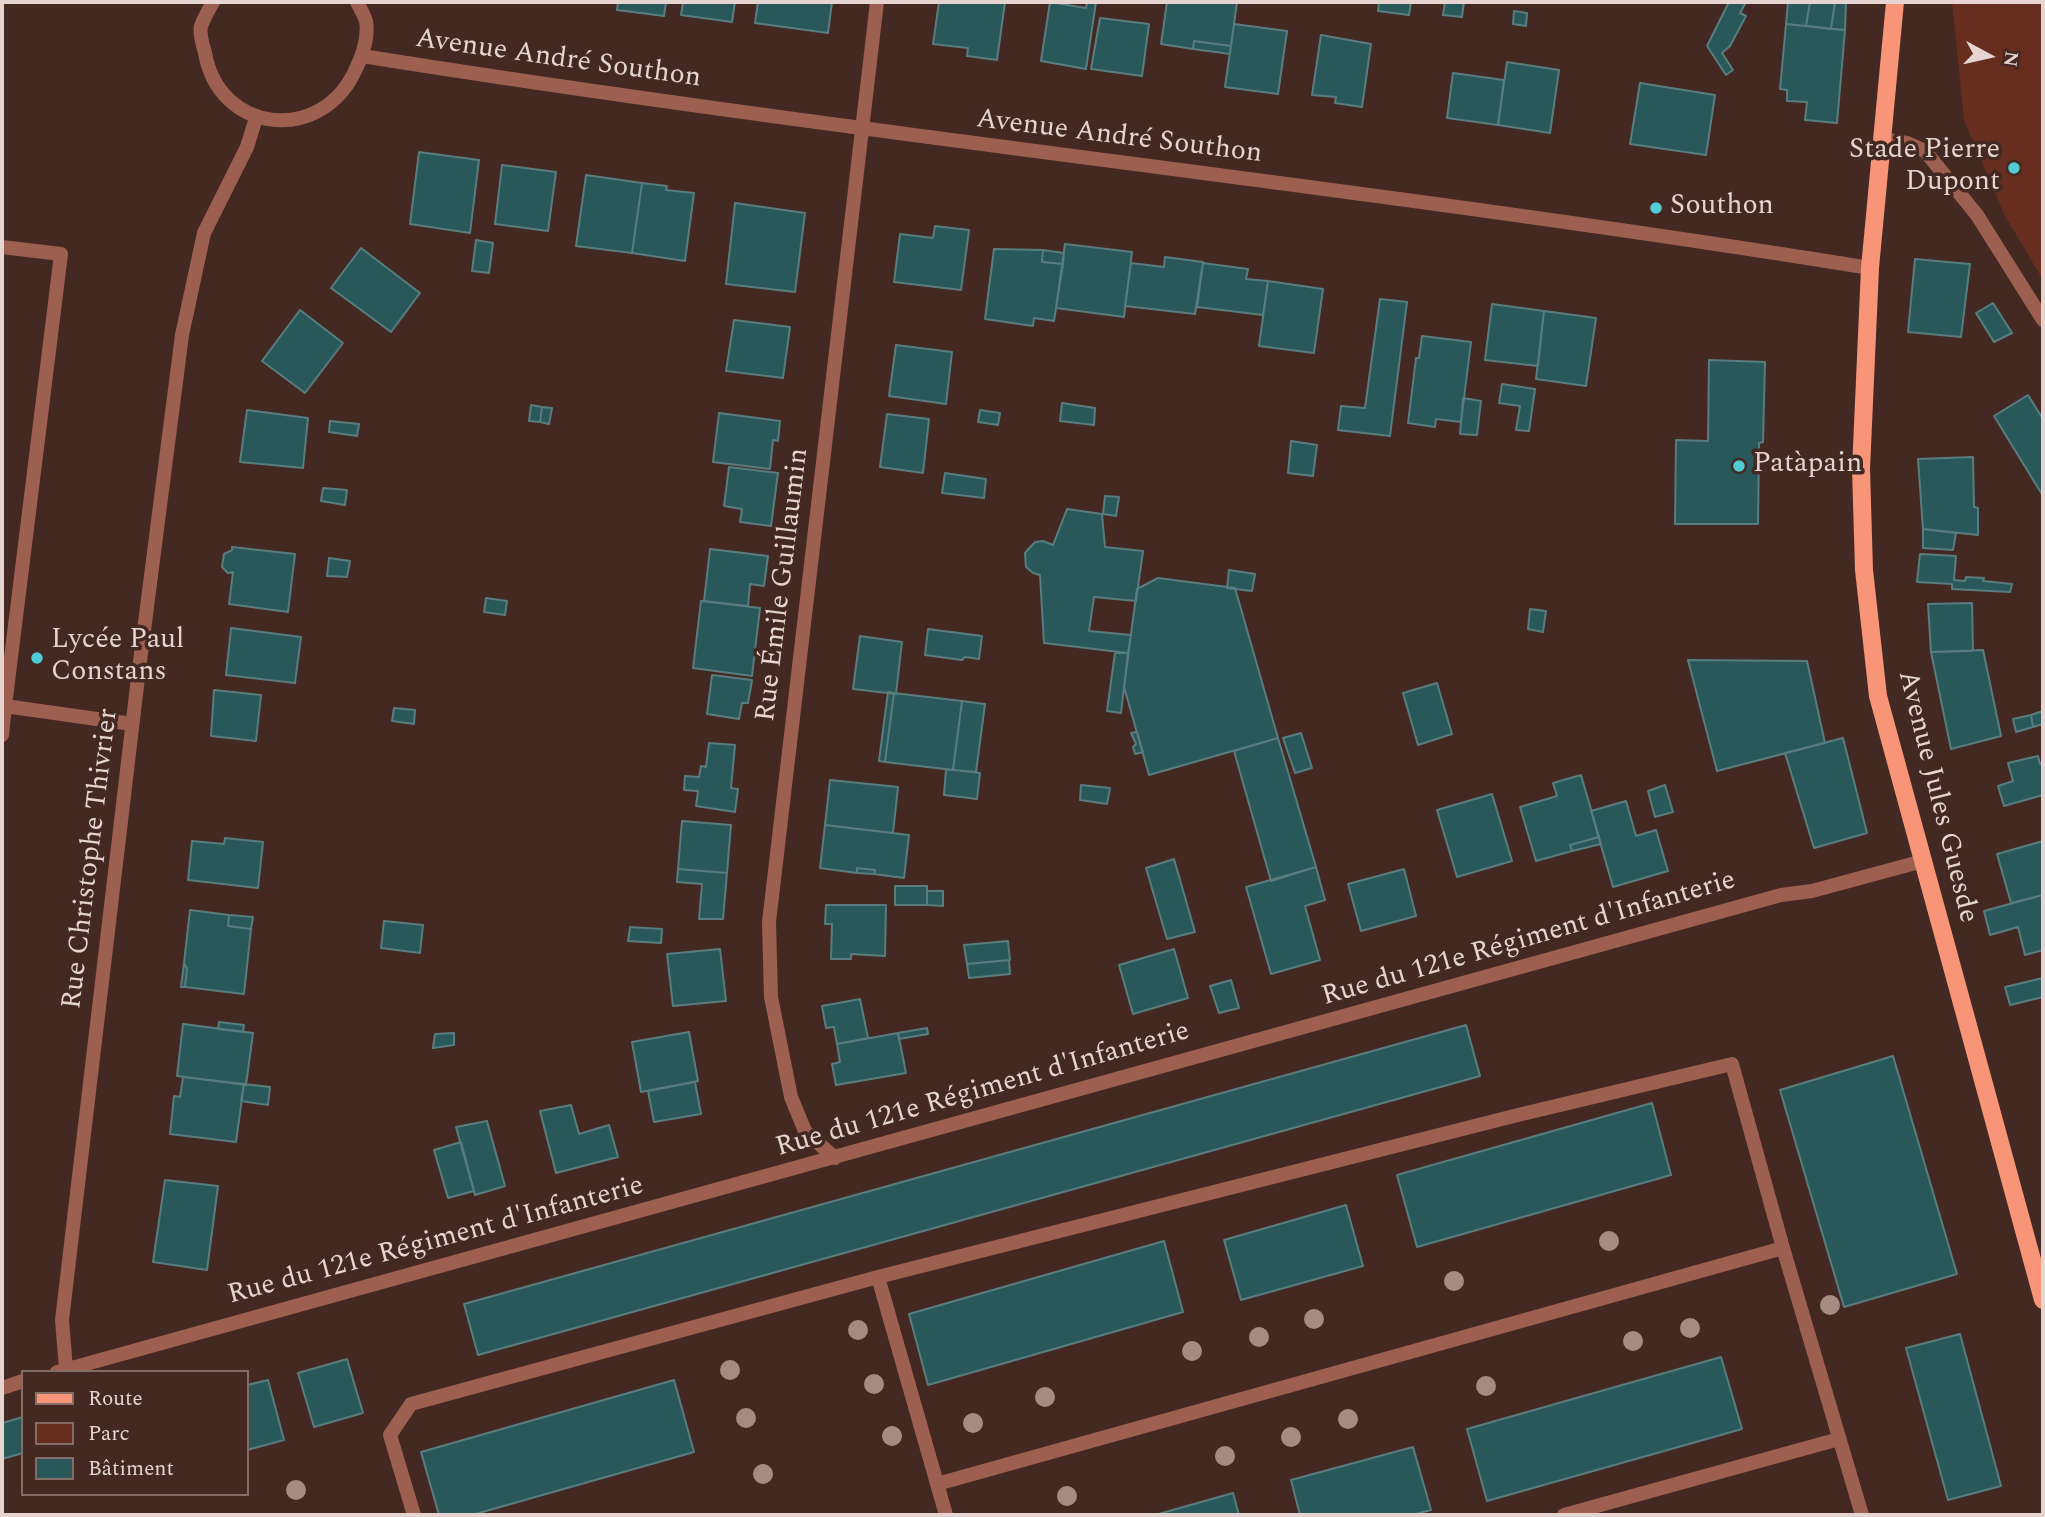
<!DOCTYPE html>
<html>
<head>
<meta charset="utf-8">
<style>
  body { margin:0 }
  #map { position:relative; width:2045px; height:1517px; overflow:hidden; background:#432922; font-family:Spectral,serif }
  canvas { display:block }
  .frame { position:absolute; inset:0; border:4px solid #e5d4cf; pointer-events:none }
  .legend { position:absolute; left:21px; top:1370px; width:228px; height:126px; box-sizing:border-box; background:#432922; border:2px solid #846d67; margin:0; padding:9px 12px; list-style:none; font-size:21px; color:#e5d4cf }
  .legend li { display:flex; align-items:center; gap:14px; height:35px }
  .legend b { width:35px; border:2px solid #846d67 }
  .north { position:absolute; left:1954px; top:21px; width:70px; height:70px; -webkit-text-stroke:5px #432922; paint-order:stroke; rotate:98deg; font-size:19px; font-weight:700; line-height:28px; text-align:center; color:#e5d4cf }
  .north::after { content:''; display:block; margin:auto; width:24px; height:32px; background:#e5d4cf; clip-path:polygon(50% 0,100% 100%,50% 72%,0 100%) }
</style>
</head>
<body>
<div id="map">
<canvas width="2045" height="1517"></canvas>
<div class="frame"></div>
<ul class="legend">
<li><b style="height:9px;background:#f89478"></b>Route</li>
<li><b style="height:19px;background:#672d1e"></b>Parc</li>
<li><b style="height:19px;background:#29585b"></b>Bâtiment</li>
</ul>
<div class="north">N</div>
</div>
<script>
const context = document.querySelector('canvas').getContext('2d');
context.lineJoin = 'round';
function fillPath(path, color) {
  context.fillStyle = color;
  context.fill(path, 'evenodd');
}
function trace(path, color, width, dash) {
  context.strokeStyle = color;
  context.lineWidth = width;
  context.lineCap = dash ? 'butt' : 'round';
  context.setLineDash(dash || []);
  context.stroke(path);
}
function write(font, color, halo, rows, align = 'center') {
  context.font = font + ' Spectral,serif';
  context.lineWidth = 7;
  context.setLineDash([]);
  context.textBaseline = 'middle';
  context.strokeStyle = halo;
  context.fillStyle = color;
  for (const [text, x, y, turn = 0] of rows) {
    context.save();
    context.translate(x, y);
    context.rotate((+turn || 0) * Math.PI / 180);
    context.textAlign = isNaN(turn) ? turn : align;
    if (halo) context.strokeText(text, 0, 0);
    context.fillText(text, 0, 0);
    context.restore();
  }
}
fillPath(new Path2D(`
  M1952,2h91v278l-38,-64 -41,-96z`), '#672d1e');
const building = new Path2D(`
  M618,2h48l-2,14 -47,-6z
  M683,2h52l-3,20 -51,-7z
  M758,2h74l-4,31 -73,-10z
  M939,2h66l-8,58 -30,-4 1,-8 -35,-4z
  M1050,2l36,6 1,-6h9l-10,67 -45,-8z
  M1167,2h70l-6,44 -37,-5 -1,8 -32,-5z
  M1379,2h32l-2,13 -31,-4z
  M1445,2h19l-2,15 -19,-2z
  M1729,2h17l-6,11 6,3 -16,30 -8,7 11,17 -7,5 -19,-29z
  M1788,2h22l-4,24 -20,-2z
  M1810,2h25l-4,27 -25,-3z
  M1835,2h11l-1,28 -14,-1z
  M1514,11l13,2 -1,13 -13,-2z
  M1100,18l49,6 -7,52 -51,-7z
  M1234,24l53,7 -9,63 -53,-7z
  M1786,24l59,6 -8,93 -32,-3 2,-18 -20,-1v-11l-7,-1z
  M1321,35l50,9 -9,63 -27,-4 1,-6 -24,-2z
  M1194,41l37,5 -1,8 -37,-5z
  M1507,62l52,8 -9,63 -52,-8z
  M1453,73l51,7 -6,45 -51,-7z
  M1640,83l75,12 -9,60 -76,-11z
  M419,152l60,8 -9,73 -60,-9z
  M502,165l54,7 -8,59 -53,-7z
  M586,175l56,8 -10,70 -56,-7z
  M642,183l25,3 -1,4 28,3 -9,68 -53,-8z
  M735,203l70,10 -10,79 -69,-8z
  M935,226l34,4 -8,60 -67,-8 6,-48 33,4z
  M476,240l17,3 -4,30 -17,-2z
  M1065,244l67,8 -8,65 -68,-9z
  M361,248l59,45 -29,39 -60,-44z
  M994,249l49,1 -1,12 21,2 -9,57 -20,-3 -1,8 -48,-7z
  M1043,250l21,3 -1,11 -21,-2z
  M1165,257l38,5 -8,52 -70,-8 6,-43 33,4z
  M1915,259l55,5 -9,73 -53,-5z
  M1203,263l45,6 -2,10 22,2 -5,34 -66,-8z
  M1268,281l55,8 -9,64 -55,-7z
  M1380,299l27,3 -17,134 -52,-6 3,-24 24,2z
  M1993,303l19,30 -18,9 -18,-29z
  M1492,304l52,7 -6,55 -53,-6z
  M300,310l43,33 -38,50 -43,-32z
  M1544,311l52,7 -10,68 -50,-7z
  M734,320l56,7 -7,51 -57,-7z
  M1422,336l49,6 -10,80 -25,-3 -1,8 -27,-4 8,-65h3z
  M896,345l56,7 -6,52 -57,-8z
  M1709,360l56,2 -2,80 -4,1 -1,81h-83l1,-84 32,1z
  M1502,384l33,5 -6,42 -13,-1 4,-24 -21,-3z
  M2028,395l15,24v77l-49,-80z
  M1463,398l18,3 -4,34 -17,-1z
  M1062,403l33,5 -1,17 -34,-4z
  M531,405l11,2 -2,15 -11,-1z
  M542,407l10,1 -3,16 -9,-2z
  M247,410l61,8 -5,50 -63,-6z
  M980,410l20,3 -2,12 -20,-3z
  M719,413l61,8 -2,20 -5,-1 -3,29 -57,-7z
  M887,414l42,5 -6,54 -43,-6z
  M330,421l29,3 -2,12 -28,-4z
  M1291,441l26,4 -4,31 -25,-3z
  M1973,457l1,50 4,1v27l-55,-6 -5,-70z
  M729,467l49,6 -7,53 -31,-4 2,-13 -18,-3z
  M945,473l41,6 -2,19 -42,-5z
  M323,488l24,2 -2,15 -24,-4z
  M1105,496l14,1 -3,19 -13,-2z
  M1067,509l35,5 3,33 38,4 -7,50 -42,-4 -5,34 42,4 -3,18 -84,-10 -4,-68 -7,-2 -7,-6 -1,-14 10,-11 8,-1 10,4z
  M1923,529l33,4 -3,17 -30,-2z
  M232,547l63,7 -7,58 -59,-8 4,-32 -5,1 -6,-6 2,-13 8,-4z
  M710,549l58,7 -4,30 -14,-2 -2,22 -44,-5z
  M1920,554l36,2 -2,24 11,1 1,-4 18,1 -1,3 29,3 -2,8 -58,-3v-5l-35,-2z
  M329,558l21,3 -3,16 -20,-1z
  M1229,570l26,4 -3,17 -25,-3z
  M1158,578l77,10 43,150 -129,37 -25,-88 13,-98z
  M486,598l21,3 -2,14 -21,-3z
  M701,601l59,7 -8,68 -59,-8z
  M1972,603l1,48 -42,1 -3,-48z
  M1530,609l16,2 -3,21 -15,-3z
  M231,628l70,9 -6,46 -69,-8z
  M928,629l54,7 -3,23 -14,-2 -3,3 -37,-5z
  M860,636l42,6 -6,52 -43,-5z
  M1983,650l18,86 -50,13 -20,-97z
  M1115,653h13l-7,60 -14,-2z
  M1688,660l119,1 18,82 -108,28z
  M712,675l40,5 -4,23h-6l-3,16 -32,-5z
  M1437,683l15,51 -34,11 -15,-52z
  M214,690l47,5 -5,46 -45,-5z
  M888,692l6,1 -9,69 -6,-1z
  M894,693l68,8 -9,69 -68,-8z
  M962,701l23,3 -9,68 -23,-2z
  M394,708l21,2 -1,14 -22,-3z
  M2043,711v13l-10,3 -2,-12z
  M2031,715l2,12 -17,5 -3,-13z
  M1137,732l6,20 -8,2 -2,-7 3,-3 -5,-11z
  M1301,733l11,35 -17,5 -12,-35z
  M1278,738l38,129 -45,14 -37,-130z
  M1843,738l24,95 -53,15 -29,-95z
  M709,743l26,2 -4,43 7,1 -3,23 -39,-6 2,-15 -14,-1 1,-14 14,1 2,-11 5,1z
  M2038,756l2,8 3,-1v32l-39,11 -6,-20 15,-5 -5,-18z
  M946,769l34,4 -3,26 -33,-4z
  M1581,775l18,62 -29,8 2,6 -36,10 -16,-54 37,-11 -4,-13z
  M830,780l68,7 -5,46 -68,-8z
  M1081,785l29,3 -3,16 -27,-4z
  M1665,785l8,27 -18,5 -7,-26z
  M1492,794l20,67 -55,16 -20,-67z
  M1626,801l10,35 20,-6 12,41 -55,16 -22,-76z
  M682,821l49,4 -4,48 -49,-4z
  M825,825l84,10 -5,43 -30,-4 1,-4 -18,-2v5l-37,-5z
  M1599,837l2,7 -29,7 -2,-6z
  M225,838l38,4 -5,46 -70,-8 4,-39 32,3z
  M2043,841v54l-32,8 -14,-49z
  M1174,859l21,73 -28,7 -21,-71z
  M1316,867l9,33 -20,6 15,54 -49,14 -25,-87z
  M857,868l18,2 -1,4 -17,-1z
  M678,869l49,4 -4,46h-24l3,-35 -25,-2z
  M1404,869l12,47 -55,15 -13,-47z
  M895,886h32v19h-32z
  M927,891h16v15l-16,-1z
  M2043,895v55l-18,5 -7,-28 -28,8 -6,-24z
  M826,905h60l-1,51 -34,-2v5h-20l1,-35h-7z
  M190,910l39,5 -1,11 23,3 -7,65 -59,-7 2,-18 -3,-6z
  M229,915l24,2 -2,12 -23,-3z
  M384,921l39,4 -3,28 -39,-5z
  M630,927l32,2 -1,14 -33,-2z
  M1008,941l2,19 -43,4 -3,-19z
  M720,949l6,52 -53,5 -6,-52z
  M1174,949l14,49 -55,16 -14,-49z
  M1009,960l1,14 -41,4 -2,-14z
  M184,963l3,6 -2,18h-4z
  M2043,978v19l-33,8 -5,-18z
  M1231,980l8,28 -20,5 -9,-27z
  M860,999l8,39 -31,6 -3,-17 -8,1 -4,-22z
  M219,1022l25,3 -1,7 -25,-3z
  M183,1024l70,9 -7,52 -69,-9z
  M1466,1025l14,51 -1002,279 -14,-51z
  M927,1028l1,6 -29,5 -1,-6z
  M689,1032l9,49 -57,11 -9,-50z
  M454,1033v12l-21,3 2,-14z
  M898,1033l8,40 -70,12 -4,-21 8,-2 -3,-18z
  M1893,1056l64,218 -113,33 -64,-217z
  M183,1077l61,7 -8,58 -66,-8 4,-38 6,1z
  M695,1082l6,32 -47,8 -6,-31z
  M244,1084l26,3 -2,18 -27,-4z
  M1652,1103l19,72 -254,72 -20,-72z
  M571,1105l8,29 30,-9 9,32 -62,16 -16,-62z
  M487,1121l18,65 -30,9 -19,-68z
  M461,1142l13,49 -26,7 -14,-48z
  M165,1180l53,6 -11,84 -54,-8z
  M1346,1205l17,61 -122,34 -17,-60z
  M1164,1241l19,71 -255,73 -19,-71z
  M1960,1334l41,152 -53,14 -42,-152z
  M1721,1357l21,72 -255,72 -20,-72z
  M347,1359l16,54 -49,14 -16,-54z
  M268,1380l16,60 -37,10v-65z
  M674,1380l20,72 -222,63h-33l-18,-63z
  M23,1417v36l-21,6v-36z
  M1413,1447l18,63 -19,5h-112l-9,-35z
  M1233,1493l6,22h-84z`);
fillPath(building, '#29585b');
trace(building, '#597d7f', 2);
trace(new Path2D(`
  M2,247l59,7 -56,452 127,18
  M2,706h3l-3,29
  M878,1277l68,238
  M937,1484l846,-236
  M414,1515l-24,-80 21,-31 467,-127 640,-162 214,-51 51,184 79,267
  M1564,1515l275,-76`), '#9d5f4f', 14);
trace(new Path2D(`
  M213,2c-4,7 -9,16 -12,24 -2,8 2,19 4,27 14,80 114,91 149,20 7,-14 15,-35 12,-52 -2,-6 -6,-13 -9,-19
  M362,56c502,80 1007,131 1508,212
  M1882,139l25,4 18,8 52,64 66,105
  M835,1158l-30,-27 -14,-34 -20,-100 -2,-75 108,-920
  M66,1369l-4,-49 77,-651 43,-334 22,-102 43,-86 9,-29
  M57,1372l1724,-477 31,-4 111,-30
  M2,1388l21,-7`), '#9d5f4f', 14);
trace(new Path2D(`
  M1895,2l-25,266 -9,201 3,101 14,126 165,604`), '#f89478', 18);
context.fillStyle = '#a68b84';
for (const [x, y] of [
  [1609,1241],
  [1454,1281],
  [1830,1305],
  [1314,1319],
  [1690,1328],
  [858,1330],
  [1259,1337],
  [1633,1341],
  [1192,1351],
  [730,1370],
  [874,1384],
  [1486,1386],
  [1045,1397],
  [746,1418],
  [1348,1419],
  [973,1423],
  [892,1436],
  [1291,1437],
  [1225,1456],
  [763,1474],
  [296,1490],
  [1067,1496]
]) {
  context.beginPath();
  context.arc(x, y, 10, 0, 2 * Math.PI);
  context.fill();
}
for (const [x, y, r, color] of [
  [2014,168,7,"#51ccd4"],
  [1656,208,7,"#51ccd4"],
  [1739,466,7,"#51ccd4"],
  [37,658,7,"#51ccd4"]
]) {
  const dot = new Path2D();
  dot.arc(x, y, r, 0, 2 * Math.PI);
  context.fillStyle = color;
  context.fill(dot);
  trace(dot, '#432922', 2.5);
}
write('28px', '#e5d4cf', '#432922', [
  ["Avenue André Southon",558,60,8],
  ["Avenue André Southon",1119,138,7],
  ["Rue Émile Guillaumin",784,585,-83],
  ["Avenue Jules Guesde",1936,797,76],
  ["Rue Christophe Thivrier",92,859,-83],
  ["Rue du 121e Régiment d'Infanterie",1529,940,-16],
  ["Rue du 121e Régiment d'Infanterie",983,1091,-16],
  ["Rue du 121e Régiment d'Infanterie",436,1242,-15]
]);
write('28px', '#e5d4cf', '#432922', [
  ["Stade Pierre",2000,152,"right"],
  ["Dupont",2000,184,"right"],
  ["Southon",1670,208],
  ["Patàpain",1753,466],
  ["Lycée Paul",51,642],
  ["Constans",51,674]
], 'left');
</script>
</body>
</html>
